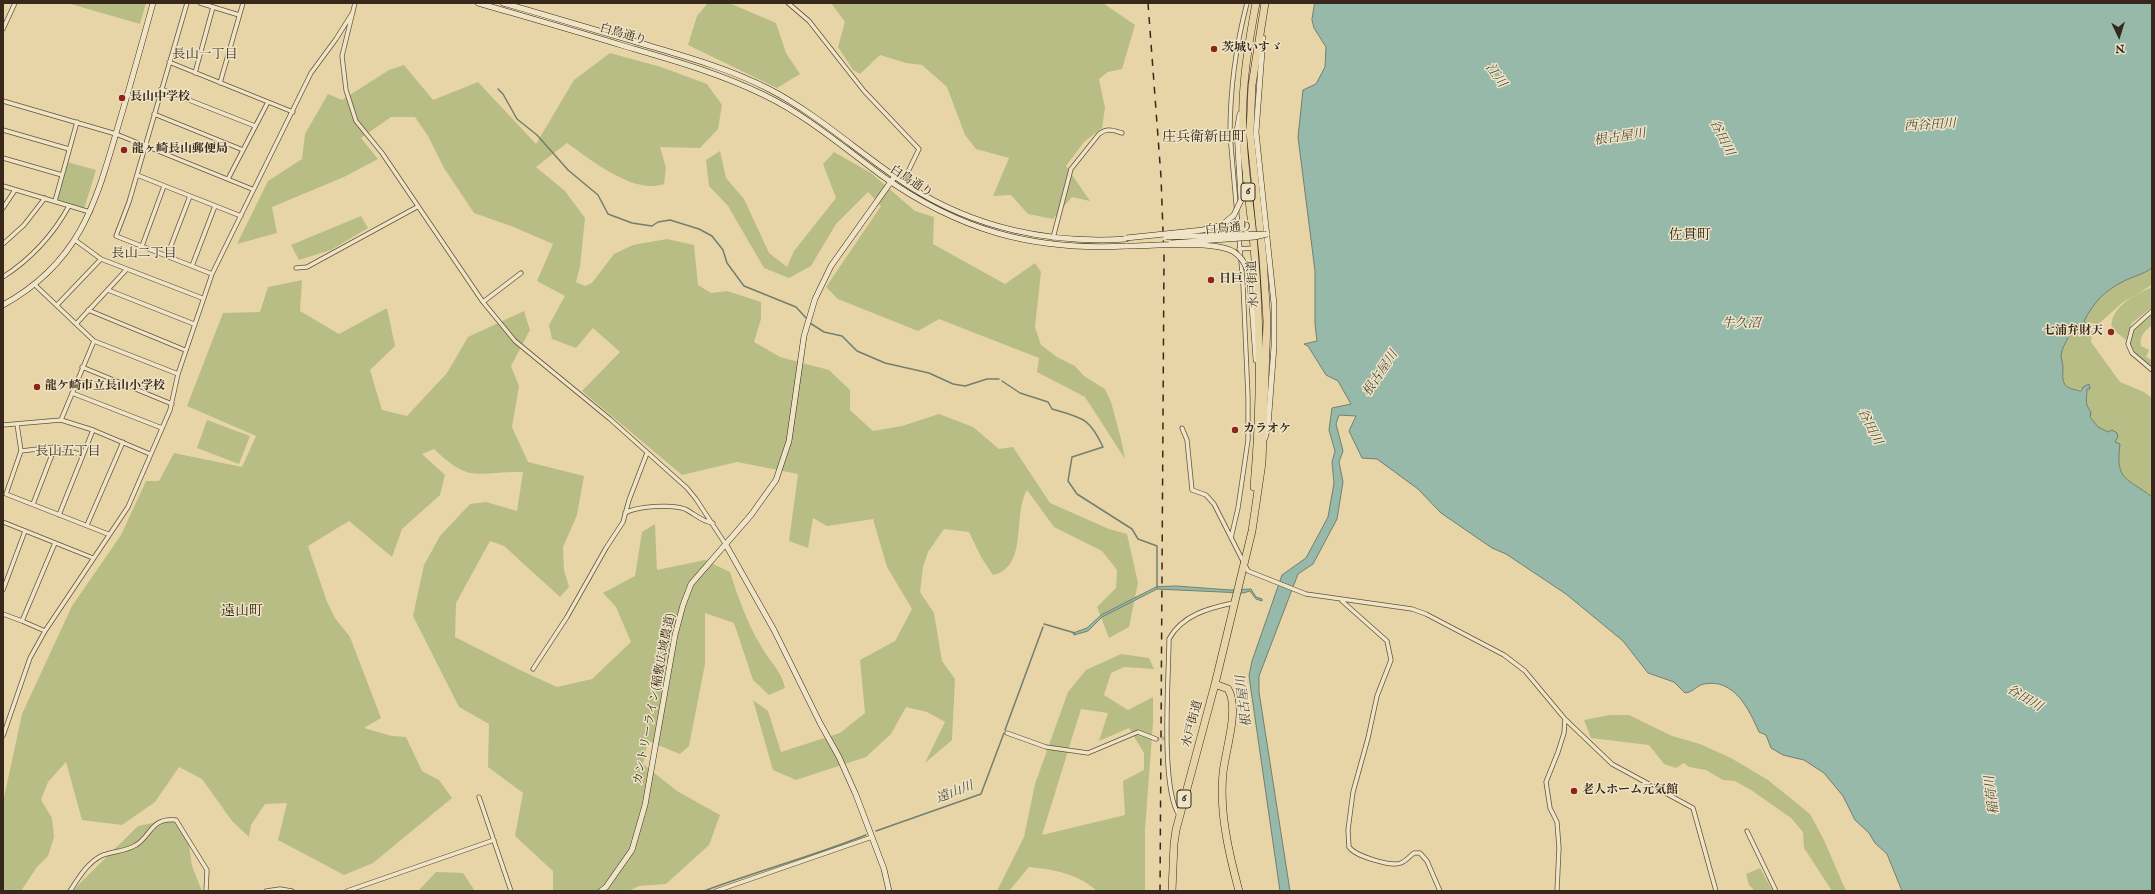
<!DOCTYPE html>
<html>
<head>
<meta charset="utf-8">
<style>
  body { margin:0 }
  #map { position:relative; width:2155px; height:894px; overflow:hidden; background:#e7d5a8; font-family:"IM FELL English",serif }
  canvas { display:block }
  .frame { position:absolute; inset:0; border:4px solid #37281b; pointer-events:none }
  .north { position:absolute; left:2099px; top:16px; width:40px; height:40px; -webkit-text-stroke:3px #efe4c6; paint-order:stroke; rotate:176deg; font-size:11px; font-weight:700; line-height:16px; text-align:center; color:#37281b }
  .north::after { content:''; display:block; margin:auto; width:14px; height:18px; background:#37281b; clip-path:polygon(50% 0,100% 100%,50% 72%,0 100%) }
</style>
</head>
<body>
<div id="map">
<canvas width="2155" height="894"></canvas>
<div class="frame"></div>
<div class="north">N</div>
</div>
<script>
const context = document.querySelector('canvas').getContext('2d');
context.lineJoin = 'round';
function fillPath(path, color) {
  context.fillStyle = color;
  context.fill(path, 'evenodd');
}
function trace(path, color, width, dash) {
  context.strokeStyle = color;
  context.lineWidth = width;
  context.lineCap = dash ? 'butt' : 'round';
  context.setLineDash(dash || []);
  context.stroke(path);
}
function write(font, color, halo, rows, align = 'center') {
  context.font = font + ' "IM FELL English","Noto Serif JP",serif';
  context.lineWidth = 3;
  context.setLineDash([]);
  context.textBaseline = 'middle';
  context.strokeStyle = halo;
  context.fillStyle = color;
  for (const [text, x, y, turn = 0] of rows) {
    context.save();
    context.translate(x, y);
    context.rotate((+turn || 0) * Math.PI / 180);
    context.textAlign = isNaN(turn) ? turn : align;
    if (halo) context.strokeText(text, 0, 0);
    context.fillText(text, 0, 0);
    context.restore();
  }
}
fillPath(new Path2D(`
  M67,3h79l-6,21z
  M708,3h21l47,20 10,30 14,21 -23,14 -89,-43 9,-29z
  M831,3h272l32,22 -13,44 -14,3 -9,7 6,29 -3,20 -18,14 -18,24 24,35 -18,-4 -19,22 -25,-5 -17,-19 -18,1 16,-38 -33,-9 -11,-14 -18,-48 -25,-22 -16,-2 -26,-8 -20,19 -7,-4 -15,-23 7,-25z
  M610,53l51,14 46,17 15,21 -4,24 -18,19 -40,-1 6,21 -2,16c-30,11 -73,-24 -97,-41l-31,24 29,24 20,27 -5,49 -4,15 9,4 7,-3 22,-29 19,-9 34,-6 27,6 4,40 13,8 16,-2 34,11v17l-7,23 26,15 49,13 21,20v20l23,21 29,-5 37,-12 34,13 26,22 14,-2 37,56 59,26 18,5 11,49 -9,44 -20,11 -12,-31 19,-19 1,-18 -15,-19 -48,-24 -27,-37c-15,25 2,77 -34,85l-12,-18 -12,-25 -25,-3 -16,23 -5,15 -3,25 14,21 8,48 13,18 -3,61 -27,23 20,-41 -18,-10 -21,-5 -15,27 -25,23 -70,23 -23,-10 -20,-70 15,11 13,41 59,-19 25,-20 -5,-53 35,-19 17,-32 -25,-42 -14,-48 -46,7 -14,-8 -5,30 -19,-7 9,-67 -61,-12 -55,13 -100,-84 38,-39 -27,-24 -17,20 -24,-9 -3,-14 16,-29 -28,-15 16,-37 -42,-18 -37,-13 -30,-45 -16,-32 -13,-19h-24l-30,21 17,21 -34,18 -72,30 5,26 -40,11 31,-63 34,-22 3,-25 23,-40 14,6 47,-30 15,-5 29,35 45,-18 58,62 38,-64z
  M720,151l6,27 18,21 25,54 18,14 7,-16 42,-53 -13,-34 11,-12 37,21 44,38 19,6 -1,27 72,40 30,-21 6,9 -6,55 6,18 16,12 18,9 9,10 21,13 6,13 10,37 4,20 -40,-62 -48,-25 2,-14 -100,-39 -21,12 -80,-32 -12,-12 55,-81 -13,-14 -32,32 -25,42 -22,12 -25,-10 -36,-62 -19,-20 -3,-26z
  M67,162l29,8 -11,36 -2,2 -27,-8z
  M361,216l7,12 -37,22 -32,10 -8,-15z
  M2152,268v17l-30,18 -29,26 -2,13 29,40 24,10 8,6v99c-25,-20 -37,-15 -32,-53l-5,-2 1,-2 -8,-8 -10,-5 -8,-10 1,-5c-6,-8 -7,-18 -1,-26 -11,6 -28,6 -29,-10 0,-3 2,-6 1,-9 0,-5 -2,-9 -1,-13 2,-8 7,-15 10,-22l11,-3c4,-22 22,-38 42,-48 10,-5 18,-6 28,-13z
  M302,280l-2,31 39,23 48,-26 8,38 -25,24 12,40 25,6 40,-43 21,-36 56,-26 6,19 -19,36 8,20 -7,41 16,35 56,14 -7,39 -14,32 1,23 5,17 -9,10 -56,-51 -14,-5 -34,62 -1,34 65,33 37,17 35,-8 39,-37 -15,-35 -13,-14 32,-17 7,-44 13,-8 2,46 48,-10 25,12c8,25 17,51 31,74 8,15 21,25 24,42l-16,7 -16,-15 -19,-57 -29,-10v51l-16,82 -9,8 -32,-13 -5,23 34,27 43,24 -11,30 -43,39 -27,2 -10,5h-76v-20l-38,-35 8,-43 -35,-26 1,-43 -30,-17 -46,-91 11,-51 16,-29 30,-32 16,-2 31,9 6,-39c-45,-1 -52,13 -89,-23l-12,5 23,21 -5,20 -38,34 -10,28 -43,-36 -41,25 19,56 8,16 15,19 31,81 -17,10 28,8 14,1 16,34 17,9 13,18 -79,65 -29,12 -66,-35 9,-37 -22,1 -14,21 -2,12 -17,-16 -30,-42 -23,-12 -24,35 -33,23 -40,-5 -16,-58 -18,20 -7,18 11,18 2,19 -6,19 -11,11 -16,24h-18v-89l19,-88 50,-108 49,-71 25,-54h13l15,-28 68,14 14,-31 -69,-30 36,-93 37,-1 8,-25z
  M2152,287v20l-20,16 -6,17 -14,-11c-4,-21 24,-35 40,-42z
  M2152,314v11c-7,6 -13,11 -11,21l8,4 -3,7 6,3v7l-19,-15c-10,-18 7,-28 19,-38z
  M207,420l43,16 -11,28 -42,-16z
  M1121,654l28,4 5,11 -30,-2 -13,6 -7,22 24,15 25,-13v25l-8,108v61h-48c-18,-17 -45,-22 -68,-24l-20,24h-12l27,-54 11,-53 33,-92 18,-22zM1081,709l27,4 -9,28 30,-13 15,25v17l-21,11 2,34 -83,20z
  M1610,715h19l43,21 28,8 31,14 37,22 42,34 14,26 22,51h-14l-28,-43 -1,-16 -12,-14 -40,-28 -16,-9 -12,-1 -17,-10 -17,-3 -5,-4 -8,5 -12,-4 -15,-19 -58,-7 -7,-18z
  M171,819l17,18 4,29 10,25h-130l66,-65z
  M1760,868l13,23h-18l-6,-6 -3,-11z
  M436,872l27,1 12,18h-57z`), '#b8bd86');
const water = new Path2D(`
  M1315,3h837v265c-10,7 -18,8 -28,13 -20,10 -30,21 -40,40l3,6 -16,5c-3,7 -9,15 -10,23 0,4 2,8 2,13 -1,16 0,20 18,23l2,-4 6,-3 1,5h-3c0,10 -3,14 4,23l-1,5 8,10 10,5 4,-2 5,3 1,4 -3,5 5,2c-5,38 7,33 32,53v394h-250l-15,-37 -12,-11 -6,-10 -14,-13 -12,-24 -19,-23 -20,-13 -21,-5 -12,-7 -5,-13 -7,-3c-10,-23 -25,-54 -55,-48 -7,1 -10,8 -19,9l-11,-11 -26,-9 -25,-32 -57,-47 -60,-40 -14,-6 -51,-35 -23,-24 -41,-30 -15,-1 -13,-27 7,-15 -17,-1 -3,9 7,27 -4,11 4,20 -6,37 -24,45 -15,10 -39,102v16l31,199h-10l-31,-215 3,-15 30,-86 24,-17 22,-41 6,-34 -2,-21 3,-11 -6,-21 3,-22 19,-4 -13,-23 -12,-6 -18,-29 -4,-2 13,-3 -2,-17v-53l-17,-134 5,-47 13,-6 9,-17 1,-20 -12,-19 -2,-8z
  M1176,586l54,4 21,-1 5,8 6,2v2l-6,-2 -6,-8 -7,2 -86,-4 -55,28 -14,14 -14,4 -1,-2 14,-5 14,-13 55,-28z`);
fillPath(water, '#97b9a9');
trace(water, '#717f70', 1);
trace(new Path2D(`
  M498,89l5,5 14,25 20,16 31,35 30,25 10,19 24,9 20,3 6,-4 12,-2 29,9 13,7 11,14 4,13 17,23 52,21 12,13
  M810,323l14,9 18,4 15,15 28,12 44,10 24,11 12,2 22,-7h12
  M1002,381l18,12 28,9 4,7c30,9 37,8 51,38l-31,10 -4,24 9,13 55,35 6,10 19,7v42
  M1044,624l31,9
  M1005,730l38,-103
  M876,831l105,-37 23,-61
  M704,891c54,-20 109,-35 162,-56`), '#717f70', 1.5);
trace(new Path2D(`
  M1156,739l12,-1`), '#c4b28c', 3.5, [3.5, 2]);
const street = new Path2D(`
  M187,3l-58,199 -13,34 96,38
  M200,3l39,12
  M355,3l-13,53 4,34 10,31 26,32 101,149 32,39 95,78 77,69 9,11 30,46
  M788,3l21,18 55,70 55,58 -16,33
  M3,29l12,-26
  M169,62l124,50
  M195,73l18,-66
  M220,83l23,-80
  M161,89l94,37
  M3,101l113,33 136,55
  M154,114l89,36
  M3,130l66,19
  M3,158l59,17
  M137,175l104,41
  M228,179l40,-77
  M3,186l87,26
  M55,201l22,-79
  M3,208l12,-18
  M1053,238l18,-69 28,-35c8,-6 13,-4 23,-1
  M75,240l26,19 101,39
  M3,244l21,-19 21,-27
  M142,246l22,-60
  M1239,249l15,-1
  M167,256l23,-60
  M192,266l23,-60
  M296,268l11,-1 110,-60
  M3,277c28,-18 50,-42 66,-71
  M34,284l60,57 -33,79
  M108,290l86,34
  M483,302l38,-29
  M57,305l44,-46
  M88,310l97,40
  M2152,311l-20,18 -4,15 4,9 20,17
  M76,324l50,-54
  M94,341l84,33
  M82,367l90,37
  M72,393l90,35
  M17,424l4,27 -15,43 102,40
  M3,425l58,-5 32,10 57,24
  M1182,428l5,12 5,50 14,5 8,9 34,67 58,23 106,15 14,5 78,41 21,16 40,48 47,45 81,44 23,83
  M21,451l34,-4 28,8
  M33,504l22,-57
  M625,513c12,-7 47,-9 60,-4 10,5 17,13 28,14
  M59,515l34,-85
  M3,522l90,36
  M87,525l36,-83
  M1231,538l7,-30 10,-68v-43l-5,-113 -13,-150c0,-44 6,-89 17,-131
  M3,590l22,-59
  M1342,601l45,40 4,19 -14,36 -9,42 -15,54 -5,38 1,17c6,9 42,20 52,16 5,-2 9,-7 13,-10h6l7,8 13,30
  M3,614l19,7 33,-78
  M22,621l23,10
  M533,669l34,-52 39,-69 17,-26 6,-22 18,-47
  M1007,733l39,14 42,6 50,-21 18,7
  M3,736l27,-78 15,-27 83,-124 42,-97 8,-36 34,-100 99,-201 25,-34 17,-27
  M479,797l32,94
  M1179,815c-19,-28 -10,-139 -10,-176 13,-24 40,-31 64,-36
  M1747,831l29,60
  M70,891c8,-12 17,-28 31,-35 11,-5 24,-4 35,-11 15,-9 15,-28 40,-25l31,50 -1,21
  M266,891l14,-2 12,2
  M347,891l147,-51
  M716,891l156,-54
  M1557,891l2,-43 -2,-26 -7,-14 -4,-26 12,-30 6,-19 1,-14`);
const secondary = new Path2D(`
  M478,3c48,14 97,28 146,43 48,14 95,27 140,49 42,20 79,52 117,80 77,55 151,76 246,71
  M503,3c46,13 92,27 137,40 44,13 88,25 129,46 50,26 92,66 140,97 65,42 141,58 217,53
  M1263,38l-7,94 18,172v42l-6,80 -3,12
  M1239,165l-2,-34 3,-17
  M1251,291l5,69
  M3,305c78,-43 93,-103 116,-182 12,-40 23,-80 34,-120
  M726,545l48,85 46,93 19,34 17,38 28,74 5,22
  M601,891l5,-4 26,-37 13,-45 30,-170 8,-30 8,-21 60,-69 25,-35 13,-39 15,-105 11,-37 16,-33 64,-90`);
const highway = new Path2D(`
  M1254,487c7,-80 7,-160 0,-240 -3,-38 -10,-76 -11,-115 -2,-43 5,-86 13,-129
  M1215,684l13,5c12,20 -3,62 -5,84 -4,39 6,81 16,118
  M1172,891l2,-47 2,-14 39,-146 37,-153 10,-68 5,-142 -4,-63 -13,-126 2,-47 13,-82`);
trace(street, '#63533e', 5);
trace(secondary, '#37281b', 6);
trace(highway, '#37281b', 8);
trace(street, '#efe4c6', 3.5);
trace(secondary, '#efe4c6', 5);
trace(highway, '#e7d5a8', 7);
trace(new Path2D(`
  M1148,3l13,174 3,81 -4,633`), '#37281b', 1.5, [7, 7]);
const secondaryBridge = new Path2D(`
  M1166,237l98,-3
  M1126,238l77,-8 19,-5 12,-10 7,-15 -2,-35
  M1171,243l84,-6 12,-3
  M1127,246c24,0 89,-6 107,6 13,9 16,24 17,39`);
trace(secondaryBridge, '#37281b', 6, []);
trace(secondaryBridge, '#efe4c6', 5);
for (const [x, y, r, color] of [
  [1214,49,4,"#8f2418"],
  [122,98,4,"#8f2418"],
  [124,150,4,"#8f2418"],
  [1211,280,4,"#8f2418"],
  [2111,332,4,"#8f2418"],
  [37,387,4,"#8f2418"],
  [1235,430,4,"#8f2418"],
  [1574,791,4,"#8f2418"]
]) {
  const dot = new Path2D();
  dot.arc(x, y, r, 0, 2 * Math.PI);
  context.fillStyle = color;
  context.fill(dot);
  trace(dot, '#efe4c6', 1.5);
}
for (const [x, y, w] of [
  [1248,192,14],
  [1184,799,14]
]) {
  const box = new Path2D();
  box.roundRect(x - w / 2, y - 9, w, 18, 3);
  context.fillStyle = '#efe4c6';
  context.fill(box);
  trace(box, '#37281b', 1);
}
write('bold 11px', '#37281b', null, [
  ["6",1248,192],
  ["6",1184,799]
]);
write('12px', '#37281b', '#efe4c6', [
  ["白鳥通り",623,35,16],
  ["白鳥通り",911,182,33],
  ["白鳥通り",1229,229,-5],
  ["水戸街道",1254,284,-93],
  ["カントリーライン(稲敷広域農道)",655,699,-79],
  ["水戸街道",1193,724,-75]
]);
write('bold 12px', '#37281b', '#efe4c6', [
  ["茨城いすゞ",1222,49],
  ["長山中学校",130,98],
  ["龍ヶ崎長山郵便局",132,150],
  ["日巨",1219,280],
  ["七浦弁財天",2103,332,"right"],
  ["龍ケ崎市立長山小学校",45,387],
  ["カラオケ",1243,430],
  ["老人ホーム元気館",1582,791]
], 'left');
write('13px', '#37281b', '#efe4c6', [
  ["長山一丁目",205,55],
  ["長山二丁目",144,254],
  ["長山五丁目",68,452]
]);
write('italic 13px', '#4f4c3e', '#efe4c6', [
  ["江川",1495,76,54],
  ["西谷田川",1930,126,-3],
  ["根古屋川",1620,138,-8],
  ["谷田川",1721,138,63],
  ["牛久沼",1741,324],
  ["根古屋川",1381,374,-56],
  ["谷田川",1869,427,63],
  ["谷田川",2024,699,31],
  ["根古屋川",1245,701,-97],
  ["遠山川",955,793,-21],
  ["稲荷川",1993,795,-97]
]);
write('14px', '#37281b', '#efe4c6', [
  ["庄兵衛新田町",1204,138],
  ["佐貫町",1690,236],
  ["遠山町",242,612]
]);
</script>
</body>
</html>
